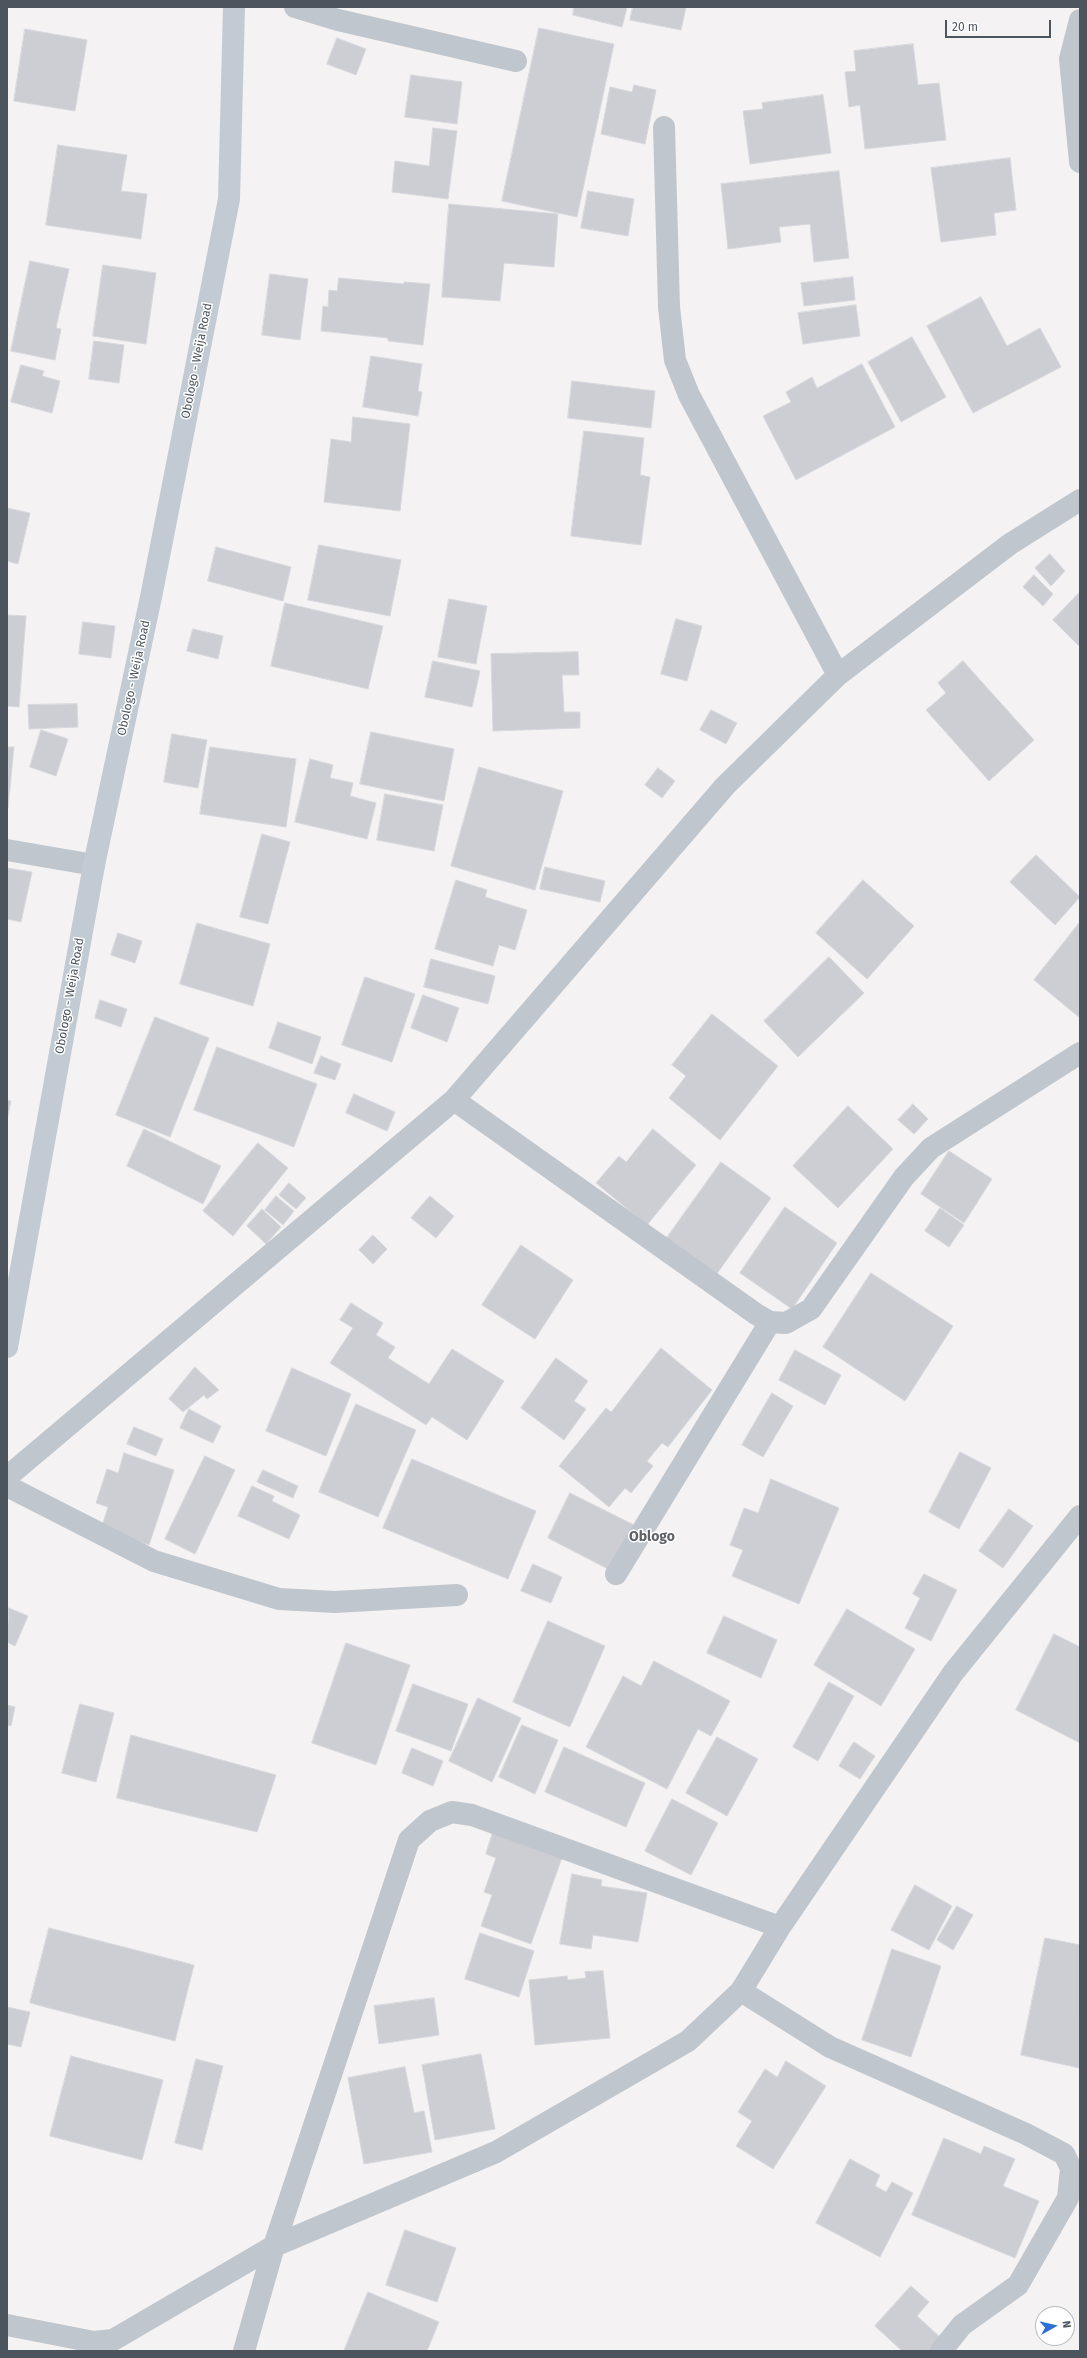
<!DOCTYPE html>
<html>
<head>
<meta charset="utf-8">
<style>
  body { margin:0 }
  #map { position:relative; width:1087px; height:2358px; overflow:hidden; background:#f4f2f2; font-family:"Fira Sans",sans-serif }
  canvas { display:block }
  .frame { position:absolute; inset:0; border:8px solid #4c555e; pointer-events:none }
  .north { position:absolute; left:1035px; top:2306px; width:40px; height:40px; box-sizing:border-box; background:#fff; border:1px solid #b7bbbf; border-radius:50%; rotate:82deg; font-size:11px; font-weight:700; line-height:16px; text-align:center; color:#4c555e }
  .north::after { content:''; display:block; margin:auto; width:14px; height:18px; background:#2c70d5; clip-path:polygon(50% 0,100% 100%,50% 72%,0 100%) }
  .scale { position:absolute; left:945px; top:20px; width:106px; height:18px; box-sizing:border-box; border:2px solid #4c555e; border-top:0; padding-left:5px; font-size:12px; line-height:14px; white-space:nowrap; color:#4c555e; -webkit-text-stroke:3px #fff; paint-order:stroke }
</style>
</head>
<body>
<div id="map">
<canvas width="1087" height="2358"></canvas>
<div class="frame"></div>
<div class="north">N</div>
<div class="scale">20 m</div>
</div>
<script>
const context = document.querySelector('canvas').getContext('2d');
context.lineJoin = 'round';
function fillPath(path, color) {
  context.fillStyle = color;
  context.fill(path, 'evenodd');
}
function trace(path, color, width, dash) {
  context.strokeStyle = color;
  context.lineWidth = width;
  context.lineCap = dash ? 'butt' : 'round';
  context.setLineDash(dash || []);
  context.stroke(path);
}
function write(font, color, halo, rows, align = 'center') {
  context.font = font + ' "Fira Sans",sans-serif';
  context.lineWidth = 3;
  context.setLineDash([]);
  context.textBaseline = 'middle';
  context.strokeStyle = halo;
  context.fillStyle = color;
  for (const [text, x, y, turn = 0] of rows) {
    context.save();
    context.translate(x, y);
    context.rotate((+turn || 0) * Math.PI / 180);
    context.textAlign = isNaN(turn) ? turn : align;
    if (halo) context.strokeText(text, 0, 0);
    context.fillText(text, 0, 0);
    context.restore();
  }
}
const building = new Path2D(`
  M574,7h53l-5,20 -49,-12z
  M633,7h53l-5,23 -51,-10z
  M539,28l75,16 -37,173 -75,-16z
  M25,29l62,11 -12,71 -61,-10z
  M337,38l29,11 -10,26 -29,-11z
  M913,44l5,41 21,-2 7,57 -81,9 -5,-44 -11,2 -4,-35 11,-1 -2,-20z
  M411,75l51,7 -5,42 -52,-7z
  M634,85l22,5 -11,54 -44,-10 9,-47 22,5z
  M823,95l8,58 -81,11 -7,-53 20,-2 -1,-6z
  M433,128l24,3 -9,68 -56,-7 3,-31 34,5z
  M58,145l69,10 -6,36 26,3 -6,45 -95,-14z
  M1010,158l6,52 -22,3 2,22 -55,7 -10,-74z
  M839,171l10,87 -35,4 -4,-38 -31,3 2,15 -53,7 -7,-65z
  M588,191l46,8 -6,37 -47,-8z
  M449,204l109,10 -4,53 -50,-4 -4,38 -58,-4z
  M30,261l39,8 -13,59 5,1 -6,31 -44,-9z
  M103,265l53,8 -10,71 -53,-8z
  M270,274l38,5 -8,61 -38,-5z
  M853,277l2,23 -51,6 -3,-23z
  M339,278l65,6v-2l26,2 -7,61 -35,-4v-3l-67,-7 2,-25 5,1 1,-17 8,1z
  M981,297l26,49 33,-18 21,39 -88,46 -46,-87z
  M856,305l4,31 -57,8 -5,-31z
  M912,337l34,60 -45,25 -33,-60z
  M94,341l30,4 -5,38 -30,-4z
  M371,356l51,8 -4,27 4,1 -4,24 -55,-9z
  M862,364l33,63 -99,53 -33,-64 28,-14 -5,-10 26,-15 5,11z
  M21,365l23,6 -2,5 18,5 -8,32 -41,-11z
  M572,381l83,10 -4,37 -83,-10z
  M353,417l57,7 -10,87 -76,-9 7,-63 20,3z
  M584,431l60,7 -4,37 10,2 -9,68 -70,-9z
  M7,508l23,5 -12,51 -11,-3z
  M319,545l82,15 -11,56 -82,-16z
  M216,547l75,20 -8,34 -75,-20z
  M1050,554l15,17 -14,15 -16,-18z
  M1034,575l19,19 -10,12 -20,-19z
  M1080,592v55l-27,-27z
  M449,599l38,7 -11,58 -38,-7z
  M285,603l98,23 -15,63 -97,-23z
  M7,615l19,1 -7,91 -12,-1z
  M676,619l26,7 -15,55 -26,-7z
  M83,622l32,4 -4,32 -32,-4z
  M193,629l30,7 -5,23 -31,-8z
  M578,652l1,23h-17l2,37h16v16l-87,3 -2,-77z
  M433,661l47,10 -8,36 -47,-10z
  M963,661l71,79 -45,41 -63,-71 20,-17 -8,-10z
  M77,704l1,23 -49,2 -1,-24z
  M711,710l26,13 -11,21 -26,-14z
  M41,730l27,9 -12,37 -26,-9z
  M371,732l83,17 -10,52 -84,-17z
  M172,734l35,6 -9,48 -34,-6z
  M7,747h7l-6,61h-1z
  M210,747l86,12 -10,68 -86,-13z
  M310,759l23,6 -3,13 23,5 -3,13 26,7 -9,36 -72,-17z
  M479,767l84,24 -28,99 -84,-24z
  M658,768l17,13 -13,17 -17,-13z
  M385,794l58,11 -9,46 -57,-11z
  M262,834l28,8 -22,82 -28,-7z
  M1036,855l44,42 -25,28 -45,-43z
  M545,867l60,14 -5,21 -60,-13z
  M7,868l25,4 -11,50 -14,-3z
  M456,880l31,10 -2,7 42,13 -12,40 -16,-5 -6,21 -58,-17z
  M863,880l51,46 -47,53 -51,-46z
  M1080,922v96l-46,-38z
  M197,923l73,21 -17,62 -73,-22z
  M118,933l24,8 -7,22 -24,-8z
  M829,957l35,36 -66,64 -34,-36z
  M431,959l64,17 -7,28 -64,-17z
  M365,977l50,17 -23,68 -50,-17z
  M423,995l36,13 -12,34 -36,-14z
  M100,1000l27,9 -6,18 -26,-9z
  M712,1014l66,52 -58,74 -51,-42 17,-22 -14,-11z
  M155,1017l54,21 -39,99 -54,-22z
  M278,1022l43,15 -9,27 -43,-16z
  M217,1047l100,37 -23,63 -100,-37z
  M321,1056l20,8 -6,16 -21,-7z
  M354,1094l41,18 -8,19 -41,-18z
  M7,1100l4,1 -4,19z
  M913,1104l15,15 -14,15 -16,-14z
  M848,1106l45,43 -55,59 -45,-42z
  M144,1129l77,37 -18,38 -76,-38z
  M653,1129l43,36 -49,60 -51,-42 23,-27 7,6z
  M258,1143l30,25 -55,68 -30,-25z
  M949,1151l43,28 -28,44 -43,-29z
  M721,1162l50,36 -55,77 -50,-36z
  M289,1183l17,15 -10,11 -17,-14z
  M276,1196l18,15 -11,14 -18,-15z
  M430,1196l24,20 -18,22 -25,-20z
  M785,1207l52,36 -45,66 -52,-36z
  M940,1208l24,17 -15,22 -24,-16z
  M262,1209l19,18 -15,17 -19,-18z
  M373,1235l14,14 -14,15 -14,-14z
  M521,1245l52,35 -38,59 -53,-34z
  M871,1273l82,53 -48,75 -82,-54z
  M351,1303l32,20 -7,12 19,12 -7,11 41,26 23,-35 52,32 -37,59 -35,-23 -6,8 -96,-62 23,-35 -13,-8z
  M661,1348l51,42 -44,57 -6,-4 -15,18 6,5 -22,27 -6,-5 -16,19 -50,-41 47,-58 5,4z
  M795,1350l46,25 -16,30 -46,-25z
  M556,1358l32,23 -14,20 12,8 -22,31 -43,-32z
  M195,1367l24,23 -12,9 -3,-4 -21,17 -14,-13z
  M292,1368l59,26 -25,62 -60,-25z
  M772,1393l21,13 -30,51 -21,-12z
  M356,1404l60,26 -38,87 -59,-25z
  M189,1409l32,17 -8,17 -33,-15z
  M134,1427l29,12 -7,17 -29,-12z
  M960,1452l31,16 -32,61 -30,-17z
  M124,1453l50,17 -25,75 -48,-16 7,-22 -12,-4 11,-34 11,4z
  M205,1456l30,14 -40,84 -30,-15z
  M412,1459l124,52 -28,68 -125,-51z
  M263,1470l35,16 -5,12 -36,-16z
  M771,1479l68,29 -40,96 -67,-28 11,-26 -13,-5 14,-37 14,5z
  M252,1486l22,10 -2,5 28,14 -11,24 -51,-23z
  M570,1493l68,34 -24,45 -66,-34z
  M1009,1509l24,17 -30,42 -24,-17z
  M533,1564l29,13 -11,26 -30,-12z
  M924,1574l33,16 -26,51 -26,-13 15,-30 -7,-4z
  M9,1608l19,8 -13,30 -8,-4z
  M847,1609l68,40 -34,57 -67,-41z
  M724,1616l53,24 -16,38 -54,-25z
  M548,1621l57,25 -35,81 -57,-25z
  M1054,1634l26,13v96l-64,-33z
  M346,1643l64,22 -34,100 -64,-22z
  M654,1661l76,40 -19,35 -13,-7 -31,60 -81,-42 37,-71 18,10z
  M829,1682l25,14 -36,65 -25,-14z
  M413,1684l55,20 -17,47 -55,-20z
  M478,1698l43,20 -29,64 -43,-21z
  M80,1704l34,9 -18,69 -34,-9z
  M7,1705l8,2 -4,19 -4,-1z
  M522,1725l36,15 -23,54 -36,-17z
  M131,1735l145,40 -19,57 -140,-34z
  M717,1737l41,22 -31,57 -41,-23z
  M854,1742l21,14 -15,23 -21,-13z
  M564,1747l81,36 -19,44 -81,-35z
  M412,1748l31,13 -10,25 -31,-13z
  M672,1799l46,24 -27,52 -46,-24z
  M494,1829l69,26 -32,89 -50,-18 11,-31 -8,-3 12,-34 -10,-4z
  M572,1874l30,6 -1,6 46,7 -9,49 -45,-7 -2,14 -31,-5z
  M915,1885l37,21 -23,44 -38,-20z
  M957,1906l16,9 -20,35 -16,-10z
  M49,1928l145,37 -19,76 -145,-38z
  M480,1933l54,18 -15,46 -54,-18z
  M1045,1938l35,7 -1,123 -58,-13z
  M892,1949l49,17 -30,91 -49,-17z
  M603,1971l7,67 -75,7 -6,-65 38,-4 1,4 18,-2 -1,-6z
  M434,1998l5,37 -60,9 -5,-38z
  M7,2007l23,5 -9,35 -14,-3z
  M481,2054l14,75 -60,11 -13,-75z
  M71,2056l92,24 -21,80 -92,-24z
  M196,2059l27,7 -21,84 -27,-7z
  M786,2061l40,25 -53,83 -37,-23 16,-25 -14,-9 27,-43 12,8z
  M405,2067l9,46 10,-2 8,41 -68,12 -16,-86z
  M944,2138l37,16 3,-8 31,13 -12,27 36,15 -24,57 -103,-43z
  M850,2159l30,16 -5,11 11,6 6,-10 21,11 -33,64 -64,-34z
  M405,2230l51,18 -19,54 -51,-17z
  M911,2286l18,16 -12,14 25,23 -10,12h-30l-27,-25z
  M368,2292l71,30 -12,29h-83z`);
fillPath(building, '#cdced4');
trace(building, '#d7d8dd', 1);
trace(new Path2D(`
  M295,7l43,13 178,41
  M1080,20l-10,39 10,103
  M664,127l5,180 6,53 14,35 149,280
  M7,850l87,15
  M454,1100l302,214 14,8 16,1 25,-14 93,-132 27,-29 149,-95
  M7,1477l447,-377 271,-314 113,-111 172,-131 70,-44
  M7,1486l147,75 125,38 56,3 122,-7
  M616,1574l154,-252
  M741,1991l89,56 196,87 38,20 7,14 -3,30 -50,87 -56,40 -21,26
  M7,2325l87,17 19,-2 161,-94 222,-94 192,-111 53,-50 39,-64 173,-254 127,-157
  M244,2351l30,-105 135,-406 21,-19 22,-9 20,3 308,112`), '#c0c6cd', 22);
trace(new Path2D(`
  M7,1347l87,-482 58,-273 77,-393 5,-192`), '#c2cad3', 22);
write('12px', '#4c555e', '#fff', [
  ["Obologo - Weija Road",197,361,-79],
  ["Obologo - Weija Road",134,678,-78],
  ["Obologo - Weija Road",70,996,-80]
]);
write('bold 14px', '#5f6266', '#fff', [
  ["Oblogo",652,1537]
]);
</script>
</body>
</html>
